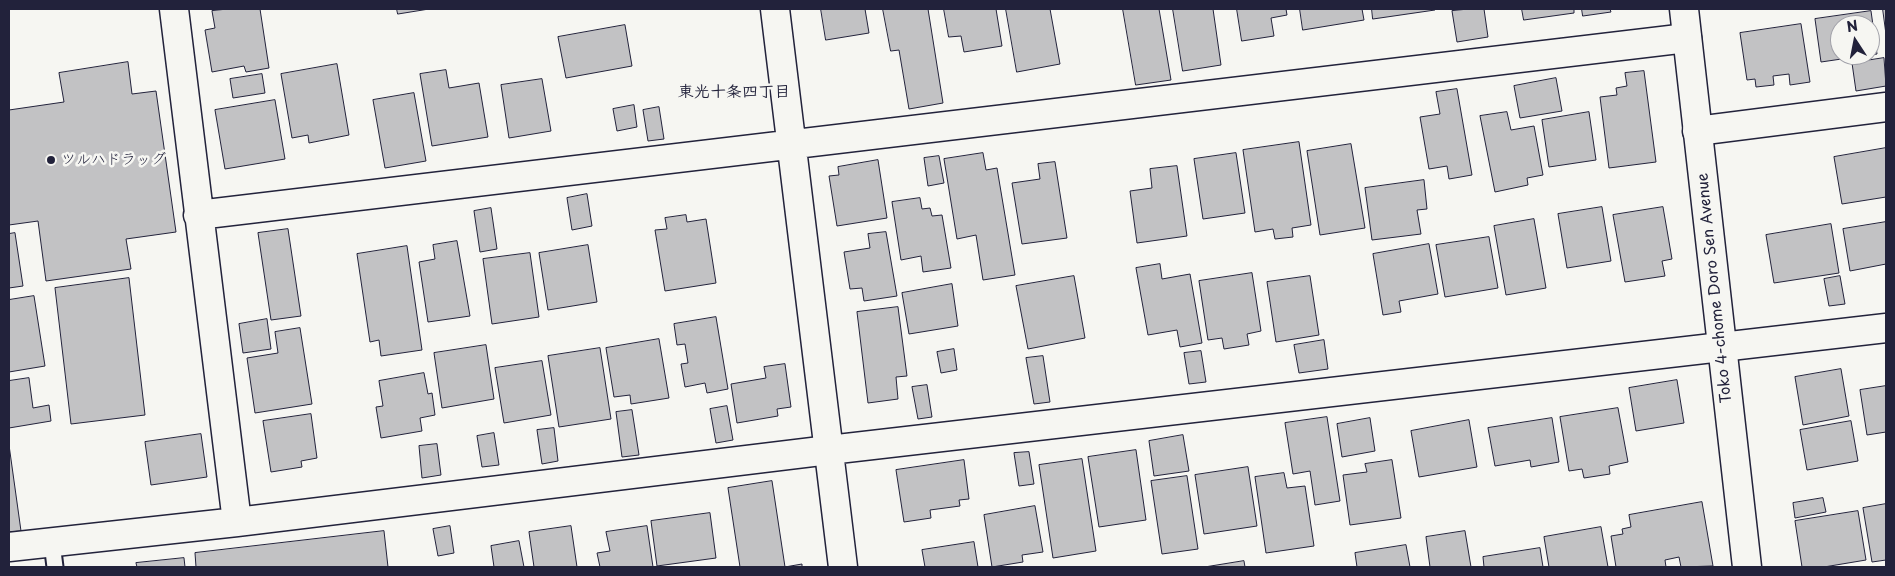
<!DOCTYPE html>
<html>
<head>
<meta charset="utf-8">
<style>
  body { margin:0 }
  #map { position:relative; width:1895px; height:576px; overflow:hidden; background:#f6f6f2; font-family:"Playpen Sans",sans-serif }
  canvas { display:block }
  .frame { position:absolute; inset:0; border:10px solid #22223b; pointer-events:none }
  .north { position:absolute; left:1830px; top:15px; width:50px; height:50px; box-sizing:border-box; background:#f6f6f2; border:1px solid #a1a1a9; border-radius:50%; rotate:349deg; font-size:14px; font-weight:700; line-height:20px; text-align:center; color:#22223b }
  .north::after { content:''; display:block; margin:auto; width:18px; height:22px; background:#22223b; clip-path:polygon(50% 0,100% 100%,50% 72%,0 100%) }
</style>
</head>
<body>
<div id="map">
<canvas width="1895" height="576"></canvas>
<div class="frame"></div>
<div class="north">N</div>
</div>
<script>
const context = document.querySelector('canvas').getContext('2d');
context.lineJoin = 'round';
function fillPath(path, color) {
  context.fillStyle = color;
  context.fill(path, 'evenodd');
}
function trace(path, color, width, dash) {
  context.strokeStyle = color;
  context.lineWidth = width;
  context.lineCap = dash ? 'butt' : 'round';
  context.setLineDash(dash || []);
  context.stroke(path);
}
function write(font, color, halo, rows, align = 'center') {
  context.font = font + ' "Playpen Sans","Klee One",sans-serif';
  context.lineWidth = 5;
  context.setLineDash([]);
  context.textBaseline = 'middle';
  context.strokeStyle = halo;
  context.fillStyle = color;
  for (const [text, x, y, turn = 0] of rows) {
    context.save();
    context.translate(x, y);
    context.rotate((+turn || 0) * Math.PI / 180);
    context.textAlign = isNaN(turn) ? turn : align;
    if (halo) context.strokeText(text, 0, 0);
    context.fillText(text, 0, 0);
    context.restore();
  }
}
const building = new Path2D(`
  M228,9h32l9,59 -23,4 -2,-6 -32,6 -7,-42 10,-2 -3,-17z
  M397,9h32l-31,5z
  M821,9h44l4,24 -43,7z
  M883,9h45l15,94 -34,6 -10,-59 -8,1z
  M944,9h52l6,37 -38,6 -3,-16 -12,1z
  M1006,9h44l10,55 -43,8z
  M1123,9h36l12,71 -35,5z
  M1173,9h40l8,56 -38,6z
  M1237,9h49l1,6 -16,3 3,18 -32,5z
  M1300,9h62l2,11 -61,10z
  M1372,9h62l1,1 -62,9z
  M1469,9h15l4,28 -31,5 -5,-31z
  M1522,9h52v4l-50,7z
  M1582,9h28l1,3 -28,4z
  M1883,9h3v25z
  M1871,11l6,43 -7,1v-30h-30v30h29l-48,7 -6,-43z
  M1801,24l9,58 -20,3 -1,-11 -16,2 1,9 -18,2 -1,-8 -8,1 -7,-47z
  M625,25l7,41 -66,12 -8,-41z
  M1884,58l2,28 -30,5 -4,-28z
  M128,62l4,32 24,-3 20,141 -50,7 5,30 -85,12 -8,-60 -29,4v-115l55,-8 -5,-29z
  M337,64l12,71 -40,8 -1,-8 -16,3 -11,-64z
  M446,70l3,18 30,-5 9,54 -56,9 -12,-72z
  M1644,71l12,91 -47,6 -9,-71 17,-2 -1,-7 11,-2 -2,-13z
  M262,74l3,19 -32,5 -3,-19z
  M1556,78l6,33 -42,7 -6,-32z
  M542,79l9,52 -42,7 -8,-53z
  M1457,89l15,86 -23,4 -2,-13 -18,3 -9,-52 20,-3 -4,-22z
  M414,93l12,68 -41,7 -12,-68z
  M275,100l10,59 -60,10 -10,-59z
  M634,105l3,22 -20,4 -4,-22z
  M659,107l5,32 -16,2 -5,-31z
  M1507,112l4,18 23,-4 9,49 -16,3 1,7 -33,7 -15,-76z
  M1589,112l7,48 -47,7 -7,-47z
  M1299,142l12,83 -19,3 1,9 -18,2 -2,-10 -18,3 -12,-82z
  M1351,144l14,84 -45,7 -13,-84z
  M1886,148v49l-44,7 -8,-47z
  M983,153l3,17 11,-2 18,107 -32,5 -7,-45 -19,4 -13,-80z
  M1236,153l9,60 -42,6 -9,-60z
  M939,156l5,27 -16,3 -4,-28z
  M878,160l9,58 -50,8 -8,-50 10,-1 -1,-8z
  M1055,162l12,76 -45,6 -10,-61 28,-4 -2,-15z
  M1177,166l10,70 -50,7 -7,-52 22,-3 -2,-19z
  M1424,180l3,29 -10,1 4,24 -49,6 -7,-52z
  M587,194l5,32 -20,4 -5,-32z
  M920,198l2,11 8,-1 2,8 10,-1 9,53 -28,4 -2,-16 -20,4 -9,-58z
  M1602,207l9,54 -44,7 -9,-54z
  M1663,207l9,52 -10,2 3,15 -40,6 -12,-67z
  M491,208l6,41 -17,3 -6,-41z
  M686,215l1,7 19,-3 10,64 -51,8 -10,-61 12,-1 -2,-11z
  M1534,219l12,69 -40,7 -12,-69z
  M1886,222v42l-36,7 -7,-42z
  M1831,224l8,49 -65,10 -8,-48z
  M288,229l13,87 -30,4 -13,-87z
  M886,232l11,64 -33,5 -2,-13 -12,1 -6,-37 26,-4 -2,-14z
  M15,233l8,53 -14,2v-54z
  M1489,237l9,51 -53,9 -9,-52z
  M457,241l13,75 -42,6 -9,-60 16,-3 -2,-14z
  M1429,244l9,50 -39,7 2,11 -18,3 -10,-61z
  M588,245l9,57 -49,8 -9,-57z
  M407,246l15,104 -41,6 -2,-16 -9,2 -13,-88z
  M530,253l9,64 -47,7 -9,-65z
  M1160,264l2,15 28,-5 12,69 -22,4 -3,-17 -29,5 -12,-67z
  M1252,273l9,58 -14,3 2,11 -25,4 -2,-11 -14,2 -9,-59z
  M1074,276l11,62 -57,11 -12,-63z
  M1310,276l9,59 -43,7 -9,-60z
  M1840,276l5,28 -16,2 -5,-27z
  M129,278l16,137 -74,9 -16,-136z
  M952,284l6,42 -49,8 -7,-41z
  M34,296l11,70 -36,6v-72z
  M898,307l9,69 -11,1 2,22 -30,4 -11,-91z
  M716,317l12,72 -21,4 -2,-10 -20,4 -4,-23 7,-1 -3,-19 -8,1 -3,-21z
  M267,319l4,30 -28,4 -4,-29z
  M300,328l12,76 -57,9 -8,-55 31,-5 -3,-21z
  M659,339l10,59 -38,6 -1,-9 -16,2 -8,-49z
  M1324,340l4,29 -29,4 -5,-28z
  M486,345l8,54 -52,9 -8,-55z
  M600,348l11,71 -52,8 -11,-71z
  M954,349l3,21 -16,3 -4,-21z
  M1201,351l5,31 -17,2 -5,-31z
  M1043,356l7,46 -16,2 -8,-46z
  M542,361l9,54 -47,8 -9,-55z
  M785,364l6,43 -14,2 1,7 -41,7 -6,-39 35,-6 -2,-11z
  M1841,369l8,47 -46,9 -8,-48z
  M424,373l4,21 4,-1 3,22 -15,3 2,13 -41,7 -5,-31 7,-1 -4,-25z
  M29,378l4,30 16,-3 2,16 -42,7v-47z
  M1677,380l7,43 -48,8 -7,-43z
  M927,385l5,32 -14,2 -6,-32z
  M1886,386v46l-19,3 -7,-45z
  M727,406l6,34 -17,3 -6,-34z
  M1618,408l10,54 -19,4 1,8 -26,4 -2,-9 -13,2 -9,-54z
  M632,410l7,45 -17,2 -6,-45z
  M311,414l6,44 -16,3 1,6 -31,5 -8,-51z
  M1327,417l13,84 -25,4 -5,-34 -17,3 -8,-51z
  M1370,418l5,33 -33,6 -5,-33z
  M1552,418l7,44 -28,5 -1,-7 -35,6 -7,-38z
  M1469,420l8,47 -58,10 -8,-46z
  M1851,421l7,40 -51,9 -7,-40z
  M554,428l4,33 -16,3 -5,-34z
  M494,433l5,32 -17,2 -5,-31z
  M201,434l6,43 -56,8 -6,-43z
  M1183,435l6,36 -35,5 -5,-35z
  M437,444l4,31 -19,3 -3,-32z
  M9,445l12,86 -12,1z
  M1136,450l10,70 -47,7 -11,-70z
  M1029,452l5,32 -15,2 -5,-33z
  M1082,459l14,92 -43,7 -14,-93z
  M964,460l5,39 -10,1 1,6 -30,4 1,8 -27,4 -8,-52z
  M1392,460l9,58 -51,7 -7,-50 24,-3 -2,-8z
  M1248,467l9,59 -53,8 -9,-59z
  M1284,473l3,15 18,-2 9,60 -48,7 -11,-76z
  M1187,476l11,73 -36,5 -11,-73z
  M772,481l13,86 17,-3v3h-62l-12,-79z
  M1823,498l3,14 -31,6 -2,-15z
  M1702,502l11,64 -32,1 -2,-10 -14,3 1,7h-50l-5,-31 12,-2 -1,-5 9,-2 -2,-12z
  M1886,504v56l-14,2 -9,-54z
  M1035,506l8,46 -21,3 1,7 -31,5 -8,-52z
  M1858,511l8,49 -42,7h-22l-7,-46z
  M710,513l6,45 -59,8 -6,-45z
  M450,526l4,27 -16,3 -5,-27z
  M571,526l6,41h-43l-5,-35z
  M647,526l6,41h-53l-3,-14 13,-2 -4,-19z
  M1601,527l7,40h-59l-5,-30z
  M384,531l4,36h-192l-1,-14z
  M1465,531l6,36h-41l-4,-30z
  M519,541l5,26h-30l-3,-21z
  M974,542l4,25h-53l-3,-17z
  M1406,545l4,22h-53l-2,-14z
  M1540,548l3,19h-59l-1,-10z
  M184,558l1,9h-48l-1,-4z
  M1244,561l1,6h-40z`);
fillPath(building, '#c2c2c4');
trace(building, '#22223b', 1);
const lane = new Path2D(`
  M52,543l3,24`);
const street = new Path2D(`
  M174,9l63,513
  M775,9l68,558
  M1697,131l189,-24
  M198,215l1489,-177
  M9,547l228,-25 592,-72 1057,-122`);
const secondary = new Path2D(`
  M1684,9l63,558`);
trace(lane, '#22223b', 19);
trace(street, '#22223b', 31);
trace(secondary, '#22223b', 31);
trace(lane, '#f6f6f2', 15);
trace(street, '#f6f6f2', 28);
trace(secondary, '#f6f6f2', 28);
for (const [x, y, r, color] of [
  [51,160,5,"#22223b"]
]) {
  const dot = new Path2D();
  dot.arc(x, y, r, 0, 2 * Math.PI);
  context.fillStyle = color;
  context.fill(dot);
  trace(dot, '#f6f6f2', 2);
}
write('15px', '#22223b', '#f6f6f2', [
  ["ツルハドラッグ",61,160]
], 'left');
write('15px', '#22223b', '#f6f6f2', [
  ["Toko 4-chome Doro Sen Avenue",1715,288,-96]
]);
write('bold 16px', '#22223b', '#f6f6f2', [
  ["東光十条四丁目",734,93]
]);
</script>
</body>
</html>
